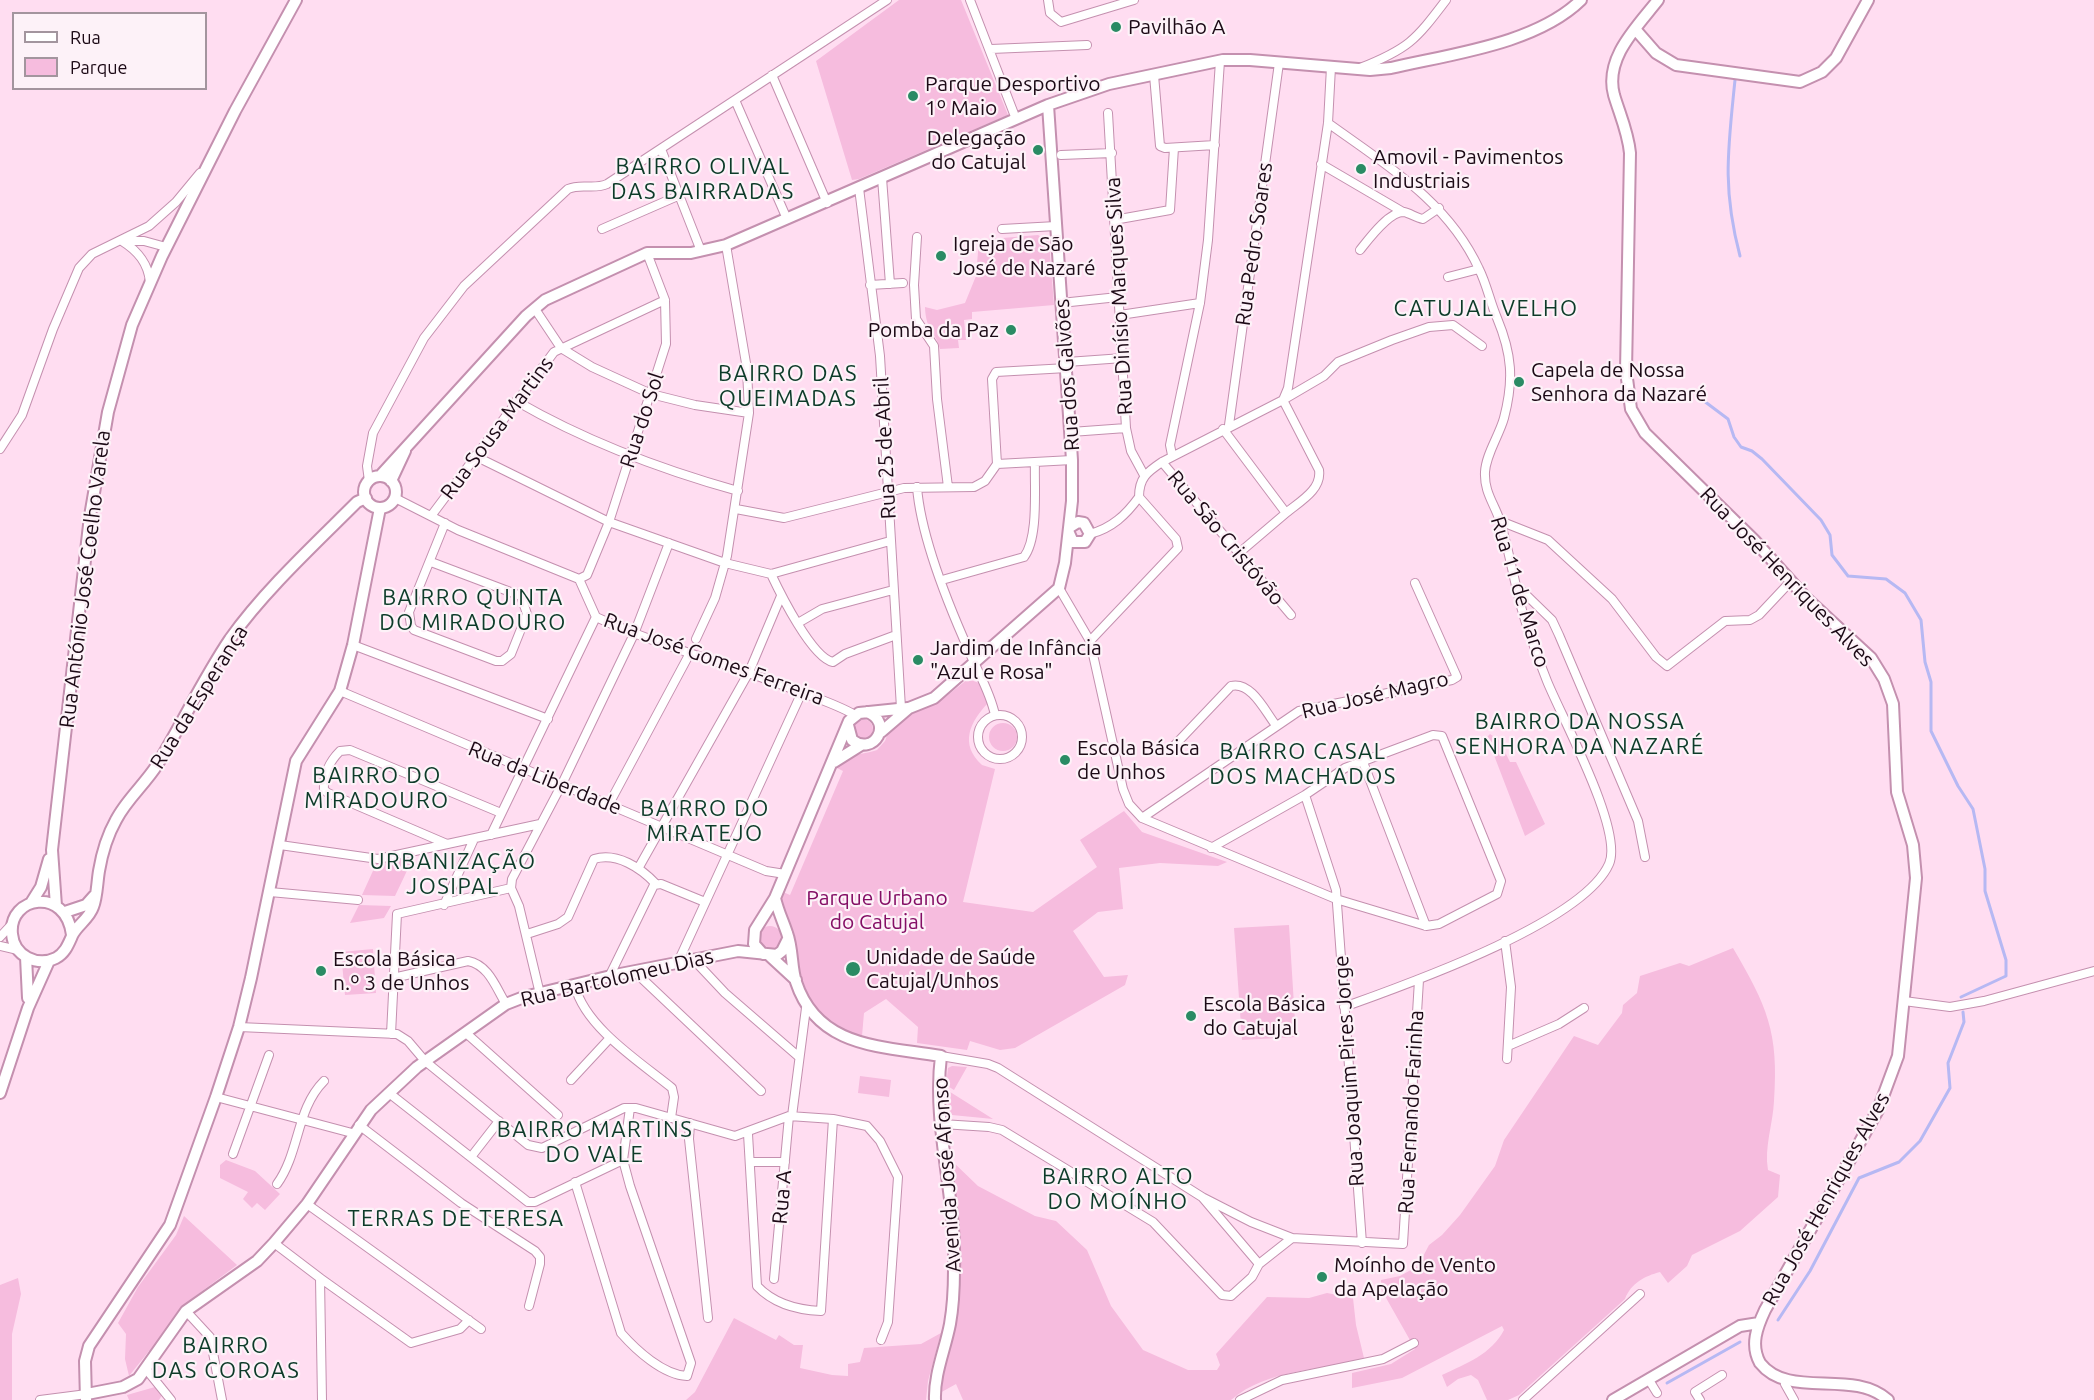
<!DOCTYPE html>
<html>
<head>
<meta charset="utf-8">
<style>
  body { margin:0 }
  #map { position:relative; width:2094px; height:1400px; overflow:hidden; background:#ffddf1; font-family:Ubuntu,sans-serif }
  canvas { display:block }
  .legend { position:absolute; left:12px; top:12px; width:195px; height:78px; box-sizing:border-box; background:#fdf2f8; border:2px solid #a3959e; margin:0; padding:8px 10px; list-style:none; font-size:18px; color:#1c0a16 }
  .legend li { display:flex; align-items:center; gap:12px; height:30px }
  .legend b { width:30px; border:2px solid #a3959e }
</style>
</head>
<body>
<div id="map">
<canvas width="2094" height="1400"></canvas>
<ul class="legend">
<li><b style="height:8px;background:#fff"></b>Rua</li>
<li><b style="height:16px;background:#f6bcde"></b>Parque</li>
</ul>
</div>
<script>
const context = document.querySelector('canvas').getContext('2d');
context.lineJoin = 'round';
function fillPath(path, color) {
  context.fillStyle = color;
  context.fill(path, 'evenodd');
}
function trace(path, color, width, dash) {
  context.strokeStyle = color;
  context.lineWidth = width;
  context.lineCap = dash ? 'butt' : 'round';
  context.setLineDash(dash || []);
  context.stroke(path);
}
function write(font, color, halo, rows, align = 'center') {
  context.font = font + ' Ubuntu,sans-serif';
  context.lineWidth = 4.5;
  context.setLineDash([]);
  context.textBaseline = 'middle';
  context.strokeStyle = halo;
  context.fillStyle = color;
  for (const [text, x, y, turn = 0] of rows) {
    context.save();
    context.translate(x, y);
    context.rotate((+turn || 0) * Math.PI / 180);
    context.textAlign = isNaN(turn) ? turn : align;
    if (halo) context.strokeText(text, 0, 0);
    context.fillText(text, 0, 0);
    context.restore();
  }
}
fillPath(new Path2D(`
  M899,0h62l47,115 -149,64 -7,1 -36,-119z
  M1038,235l11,7 5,63 -82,7v7l-8,1 2,20h-8l1,8 -19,1c-5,-19 -14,-17 -15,-42l12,3 28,-7 11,-27 3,-36z
  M968,679l11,4 9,20c-18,19 -29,41 -6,62l13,4 -32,133 70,10 64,-45 -17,-27 44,-29 18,21 85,30 -9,4 -58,-3 -41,5 4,41 -25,3 -25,19 31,46 24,-2 -3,10 -110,63 -15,2 -30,-9 -3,9 -50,-7 1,-16 -32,-28 -22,14 -2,23 -7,-1c-42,-21 -50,-37 -59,-82 -2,-7 0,-15 -3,-23 -5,-15 -15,-20 -10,-38l7,3 53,-124 -6,-3c12,-16 23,-12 40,-18l8,-9 5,-14 23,-16 26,-9z
  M853 729a10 10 0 1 1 20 0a10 10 0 1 1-20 0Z
  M989 737a14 14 0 1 1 28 0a14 14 0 1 1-28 0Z
  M1490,734l9,6 11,22h6l29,62 -20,12 -38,-99z
  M414,856l-19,40 -33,-1 15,-33 5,1z
  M359,905l32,1 -7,12 -34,5z
  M1289,925l7,112 -54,3 -8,-112z
  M758 938a12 12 0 1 1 24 0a12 12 0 1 1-24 0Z
  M1733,948c34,58 46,84 41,153 -1,23 -10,46 -6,69l12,5 -2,22 -38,34 -48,24 -5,11 -19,17 -8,-11c-15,4 -29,11 -35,27l-106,96 -11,5h-21l-9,-20 -7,-5 -13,4 -11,8 -5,-12c23,-11 50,-21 62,-45l-2,-4 -100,52 -50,10v-15l39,-9 24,-15 -34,-60v-9l19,-4 18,-10 11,-21 13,-10 18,-20 35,-49 9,-26 70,-104 24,9 24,-32 1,-8 14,-12 3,-17 40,-13 9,3z
  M373,949l3,44 -31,2 -4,-43z
  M952,1066l15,1 -13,23 -8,-5 2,-17z
  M860,1076l31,4 -2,17 -31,-4z
  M946,1090h1l46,29 -41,-4 -4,-5z
  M226,1160l29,11 25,23 -15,16 -8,-7 -5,5 -9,-9 5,-7 -28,-14v-13z
  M952,1161l26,25 57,30 21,5 31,29 24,56 32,44 45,20h29l3,-5 -4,-11 51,-57 42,1 18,-5 26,5 3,27 8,33c-45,14 -96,10 -133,42h-268l-7,-16 -18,10c24,-79 24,-151 14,-233z
  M184,1216l53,49 -52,39 -34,47h-2l-20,25 -4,-17 1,-25 -8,-11 20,-36 38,-52z
  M18,1278l3,16 -9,40v66h-12v-115z
  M734,1318l42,22 3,-5 15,10h9l-3,23 32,7 16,1v-12l12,-2 4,-14 57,-4 20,-11 -13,48 -2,19h-240l9,-8z
  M155,1387l7,8 -3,5h-30l-2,-5z`), '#f6bcde');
trace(new Path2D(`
  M1735,80c-7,69 -13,108 5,176
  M1700,398l28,21 6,18 7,10 11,4 10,8 59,61 9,15 2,20 16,21 38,3 19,14 16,27 4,42 6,20v49l27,55 15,23 12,60v22l21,69v16l-45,21
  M1778,1320l32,-49 49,-93 40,-16 21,-21 30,-53 -2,-25 16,-41 -1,-10
  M1667,1383l73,-41`), '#b6b8f3', 3);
const street = new Path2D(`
  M970,0l46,119
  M1048,0l2,13 11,9 73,-22
  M991,49l96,-4
  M1360,68c48,-19 55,-27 86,-68
  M772,75l55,128
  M1154,75l6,71 5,2 50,-3
  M735,100l52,119
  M1108,113l18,315 5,23 13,24
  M1328,123c58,42 120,78 151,146 8,16 11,33 18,49 15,36 17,62 7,100 -5,18 -18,36 -19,54 -1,20 9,31 15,49 9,29 14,60 22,89 7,24 16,48 25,71 14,35 77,150 62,183 -26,59 -204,121 -265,143
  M661,149l40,102
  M1061,155l51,-2
  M1321,164l82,48
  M882,178l8,106
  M859,188l21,168 21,352
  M1114,220l56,-10 4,-62
  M602,229l78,-34
  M1002,229l54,-3
  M917,237l-3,48 2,34 18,27 3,53 11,88
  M122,241c16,10 26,22 28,41
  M124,241h20l22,6
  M1360,250c8,-10 29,-39 44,-38 6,1 12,6 19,7l16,-11
  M1448,277l31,-8
  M870,285l33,-2
  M1061,303l57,-6
  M535,309l26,39 31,19 59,27 44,11 54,8
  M1120,315l80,-12
  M1067,362l56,-4
  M516,401c71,41 143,68 222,90
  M1229,425l50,-362
  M1223,429l63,84 -47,40
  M1071,432l55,-4
  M0,449l22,-34 31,-86 26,-61 13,-14 57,-28 27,-24 24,-29
  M1172,455l-2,-10 30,-142 8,-63 12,-179
  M475,456l134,66 116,41 46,11 119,-33
  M1162,462l129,153
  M997,464l-5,-85 4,-7 71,-4
  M369,481l-2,-15 6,-33 51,-95 40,-52 104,-97c13,-6 26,1 39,-5l280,-184
  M917,487c4,51 31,117 52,164 9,22 21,40 26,64
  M395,498l63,32 121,49 17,38c65,30 134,47 199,73 21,8 41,14 60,25
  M736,509l48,9 120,-30 70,-1 11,-6 12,-17 75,-4
  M1286,513c13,-11 36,-23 33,-43l-36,-70 5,-12 40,-265 3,-56
  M431,516l123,-164 111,-52
  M1500,521l48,19 64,59 44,58 11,9 58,-45 25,-1 9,-5 32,-34
  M1090,534c22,-6 36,-19 49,-37 0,-19 8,-25 23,-35l121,-62 41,-24 14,-14 54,-22 37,-13 24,-2 29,21
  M431,562l90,34 6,18 -16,40 -9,7h-6l-82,-31 -3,-4 -2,-14 36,-89
  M771,574c9,19 41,84 62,88l12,-8 51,-19
  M579,579l8,-4 22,-53 57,-178 -1,-44 -18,-47
  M942,580l82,-23c15,-20 10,-70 11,-95
  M1517,586l35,34 7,15 79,186 7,36
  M1059,588l31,53 33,148 6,15 13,14 194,81 90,27 13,-2 58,-30 4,-13 -59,-145 -9,-1 -88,33 -40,27 -94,53
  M798,623l24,-14 71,-19
  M696,639l19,-41 12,-42 22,-143 -2,-44 -21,-124
  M1090,641l88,-93 -2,-9 -37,-42
  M353,645l195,74
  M340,691l426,180 19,3
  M978 737a22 22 0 1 1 44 0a22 22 0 1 1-44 0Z
  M1159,752l13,-4 59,-62c20,-5 34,25 44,38
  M1363,762l63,164
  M1305,795l31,95 26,353
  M609,804l81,-151
  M1142,818l157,-107 153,-31 5,-3 -42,-94
  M491,835l105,-218
  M447,844l-119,-51 -4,-3c-1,-15 6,-29 16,-39l10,-1 151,63
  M280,845l98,14 162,-35
  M639,867l110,-195 32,-76
  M270,892l88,8
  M444,905l30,-66
  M527,934l31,-10 10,-7 26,-58c23,-7 47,9 62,25
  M0,937l13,-14
  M1505,941l6,46 -4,72
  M0,946l18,4
  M693,959l32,34 74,64
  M678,962l124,-270
  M634,971l127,120
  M609,977l45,-92 7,-1 44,18
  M393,978l75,-17c21,4 28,27 38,43
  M575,986c10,41 65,76 97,102l2,9 -3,21
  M540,994l-21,-88 -8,-18 1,-9 50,-95 72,-150 35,-91
  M1904,1001l46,6 34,-6 110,-30
  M239,1027l158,7 11,7 17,20 103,84 14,3 82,-40h12l99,28 54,-20 44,3 34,7 13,15 18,36 -10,145 -7,18
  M466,1033l92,82
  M391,1034l6,-120 114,-26
  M1508,1046l51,-22 25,-16
  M941,1056l47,8 10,4 204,129 57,67
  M571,1080l39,-42
  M389,1093l139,109h7l88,-42
  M216,1097l136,36
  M792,1116l14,-108
  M690,1123l-1,16 19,179
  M942,1124l47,3 13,3 151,92 69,73 9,1 21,-19 7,-13 33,-26
  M359,1125l102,78 74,48 5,6v7l-11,42
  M748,1134l9,152c17,18 40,24 64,25l12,-192
  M233,1154l36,-99
  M471,1157l28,-36
  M750,1162h35
  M575,1182l46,151c15,17 42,42 66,43l4,-13 -61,-177 -7,-26 7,-52
  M277,1184c23,-32 19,-75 47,-103
  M1202,1197l49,25 41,16 111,6 16,-264
  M307,1204l174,125
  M274,1243l46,35 2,122
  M320,1278l91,65 49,-14 9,-9
  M774,1279l15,-163
  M186,1311l24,26 12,63
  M146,1369l25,31
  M1649,1380l8,13
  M1785,1384l9,16
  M40,1400l47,-6
  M1240,1400l42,-20 101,-21 31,-16
  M1523,1400l117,-106
  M1700,1400l-5,-8 27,-17`);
const secondary = new Path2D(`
  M1658,0c-21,27 -54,58 -44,95 6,20 14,37 16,58l-4,218 5,38 14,24 109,107 52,58 65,60 13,21 9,25 4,88 16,53 3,33 -18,178 -20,54 -113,200c-8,17 -15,35 -5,53 29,37 92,5 128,37
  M1635,29l21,24 20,12 124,17 22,-10 14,-14 32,-58
  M380,476l146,-160 19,-16 102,-47h44l35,-8 322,-140 61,-21 114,-24h27l120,10 21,-2c60,-14 145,-24 190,-68
  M364 492a16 16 0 1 1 32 0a16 16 0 1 1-32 0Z
  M391,481l14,-30
  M1069,533l4,9h12l5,-8 -6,-11 -6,-1 -8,5
  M848,725l4,15c22,17 42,-18 15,-28
  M881,732l28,-24 25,-10 125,-110 6,-25 7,-62v-41l-24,-355
  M834,762l27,-17
  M775,898c3,13 8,23 12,35 6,16 4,34 9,49 22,67 87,64 145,74 -9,71 16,142 13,214 0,17 -1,37 -4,54 -5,26 -16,50 -15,76
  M31,903l10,-16 8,-28
  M56,906l-4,-56 38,-334 18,-104 24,-87 30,-69 73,-145 61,-111
  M65,912l21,-7 8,-9
  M72,935c-6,-49 -64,-39 -60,-1 2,22 25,33 44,24 9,-5 12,-13 16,-22 4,-10 17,-17 21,-29 4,-10 4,-24 6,-36 3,-18 8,-35 17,-51 10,-20 29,-36 41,-55 25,-41 46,-86 73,-126 34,-48 85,-95 127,-137l9,-4
  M763,954l-9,-10 1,-14 20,-32 74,-177 10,-8 49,-5
  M770,956l26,24
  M26,957l2,41
  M0,1093l28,-85 21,-47
  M87,1394l36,-7 15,-8 48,-68 71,-50 17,-18 33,-39 64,-94 46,-43 89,-63 18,-7 91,-22 123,-24 39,4 5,-4 6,-12
  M86,1400l-1,-39 4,-15 81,-121 46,-128 23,-70 12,-49 45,-217 44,-70 13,-46 27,-137
  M1613,1400l127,-74 19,-3`);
trace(street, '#c490af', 10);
trace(secondary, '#c490af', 14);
trace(street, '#fff', 8);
trace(secondary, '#fff', 10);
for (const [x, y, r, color] of [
  [1116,27,6,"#2a8b64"],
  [913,96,6,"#2a8b64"],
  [1038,150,6,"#2a8b64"],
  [1361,169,6,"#2a8b64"],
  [941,256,6,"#2a8b64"],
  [1011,330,6,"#2a8b64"],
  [1519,382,6,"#2a8b64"],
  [918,660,6,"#2a8b64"],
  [1065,760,6,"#2a8b64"],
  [853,969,8,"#2a8b64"],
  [321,971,6,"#2a8b64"],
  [1191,1016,6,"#2a8b64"],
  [1322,1277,6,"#2a8b64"]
]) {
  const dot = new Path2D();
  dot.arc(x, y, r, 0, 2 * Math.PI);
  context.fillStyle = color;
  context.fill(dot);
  trace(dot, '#fdf2f8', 2);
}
write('21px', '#1c0a16', '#fdf2f8', [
  ["Pavilhão A",1128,27],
  ["Parque Desportivo",925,84],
  ["1º Maio",925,108],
  ["Delegação",1026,138,"right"],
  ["do Catujal",1026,162,"right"],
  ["Amovil - Pavimentos",1373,157],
  ["Industriais",1373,181],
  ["Igreja de São",953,244],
  ["José de Nazaré",953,268],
  ["Pomba da Paz",999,330,"right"],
  ["Capela de Nossa",1531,370],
  ["Senhora da Nazaré",1531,394],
  ["Jardim de Infância",930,648],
  ["\"Azul e Rosa\"",930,672],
  ["Escola Básica",1077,748],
  ["de Unhos",1077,772],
  ["Unidade de Saúde",866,957],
  ["Catujal/Unhos",866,981],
  ["Escola Básica",333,959],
  ["n.º 3 de Unhos",333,983],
  ["Escola Básica",1203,1004],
  ["do Catujal",1203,1028],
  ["Moínho de Vento",1334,1265],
  ["da Apelação",1334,1289]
], 'left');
write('21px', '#1c0a16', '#fdf2f8', [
  ["Rua Pedro Soares",1254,244,-82],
  ["Rua Dinísio Marques Silva",1119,296,-93],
  ["Rua dos Galvões",1067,375,-94],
  ["Rua do Sol",642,420,-72],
  ["Rua Sousa Martins",497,428,-53],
  ["Rua 25 de Abril",885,448,-93],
  ["Rua São Cristóvão",1226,538,50],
  ["Rua José Henriques Alves",1787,577,46],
  ["Rua António José Coelho Varela",85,579,-83],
  ["Rua 11 de Marco",1520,592,73],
  ["Rua José Gomes Ferreira",714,659,20],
  ["Rua José Magro",1375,695,-13],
  ["Rua da Esperança",199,697,-58],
  ["Rua da Liberdade",545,778,22],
  ["Rua Bartolomeu Dias",617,978,-13],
  ["Rua Joaquim Pires Jorge",1349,1071,-94],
  ["Rua Fernando Farinha",1411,1112,-87],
  ["Avenida José Afonso",947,1175,-94],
  ["Rua A",782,1197,-85],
  ["Rua José Henriques Alves",1826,1199,-61]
]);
write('21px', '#840e65', '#fdf2f8', [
  ["Parque Urbano",877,898],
  ["do Catujal",877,922]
]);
context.letterSpacing = '1.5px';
write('22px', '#0d3b29', '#fdf2f8', [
  ["BAIRRO OLIVAL",703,167],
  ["DAS BAIRRADAS",703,192],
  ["CATUJAL VELHO",1486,309],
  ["BAIRRO DAS",788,374],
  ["QUEIMADAS",788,399],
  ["BAIRRO QUINTA",473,598],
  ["DO MIRADOURO",473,623],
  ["BAIRRO DA NOSSA",1580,722],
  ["SENHORA DA NAZARÉ",1580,747],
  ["BAIRRO CASAL",1303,752],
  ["DOS MACHADOS",1303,777],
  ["BAIRRO DO",377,776],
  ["MIRADOURO",377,801],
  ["BAIRRO DO",705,809],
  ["MIRATEJO",705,834],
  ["URBANIZAÇÃO",453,862],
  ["JOSIPAL",453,887],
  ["BAIRRO MARTINS",595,1130],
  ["DO VALE",595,1155],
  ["BAIRRO ALTO",1118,1177],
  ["DO MOÍNHO",1118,1202],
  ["TERRAS DE TERESA",456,1219],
  ["BAIRRO",226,1346],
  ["DAS COROAS",226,1371]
]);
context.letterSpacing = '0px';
</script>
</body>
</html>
